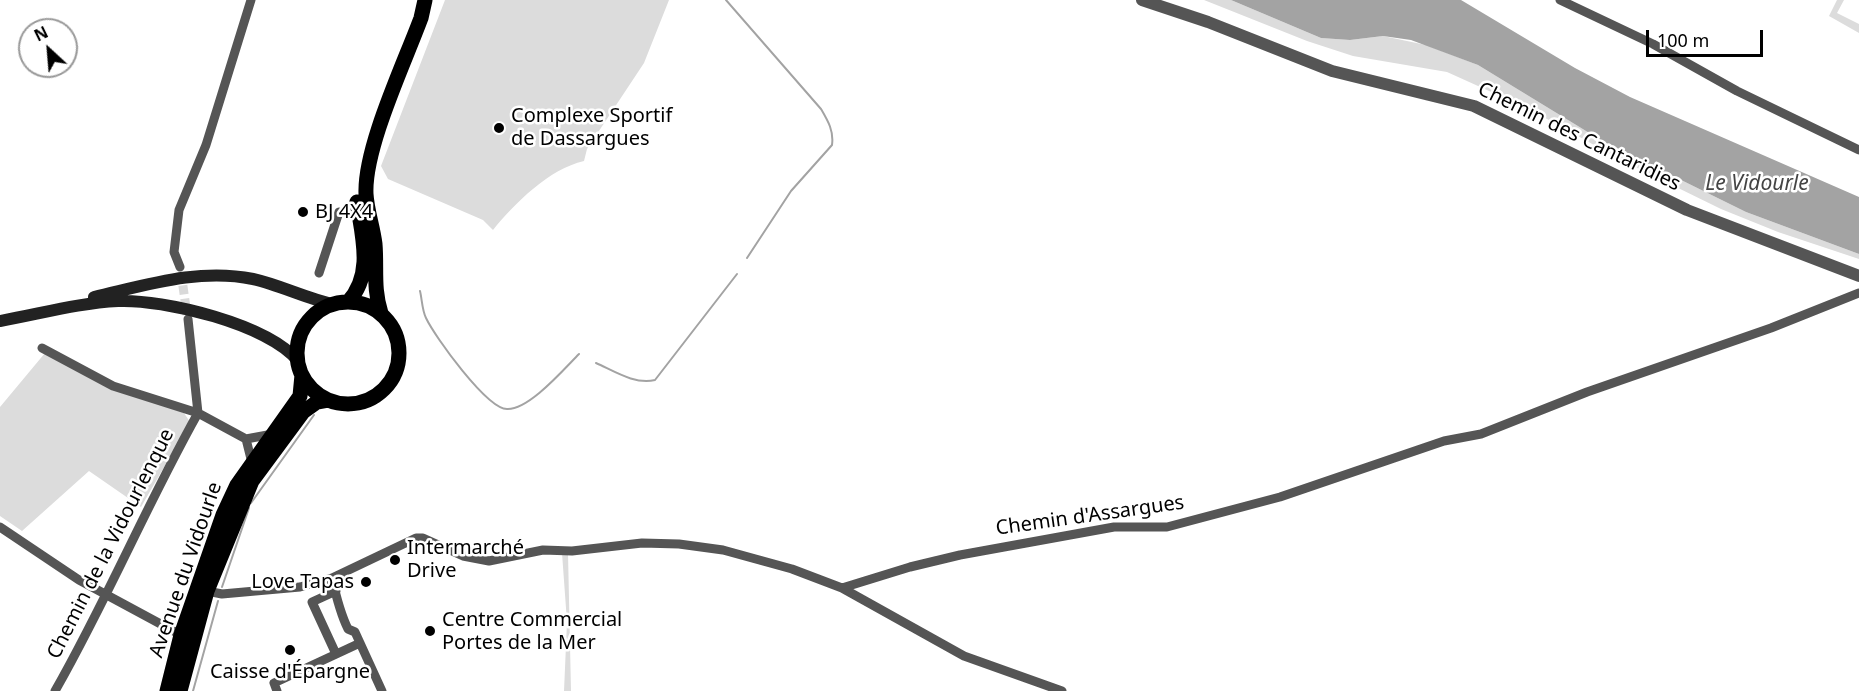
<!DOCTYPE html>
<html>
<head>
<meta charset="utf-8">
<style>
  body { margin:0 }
  #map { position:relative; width:1859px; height:691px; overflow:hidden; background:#fff; font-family:"Noto Sans",sans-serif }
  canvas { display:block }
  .north { position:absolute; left:18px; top:18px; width:60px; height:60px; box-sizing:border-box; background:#fff; border:2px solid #999; border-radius:50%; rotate:334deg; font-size:16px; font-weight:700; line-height:24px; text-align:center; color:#000 }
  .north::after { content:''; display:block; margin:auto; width:21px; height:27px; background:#000; clip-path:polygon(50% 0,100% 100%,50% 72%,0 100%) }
  .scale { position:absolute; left:1646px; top:30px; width:117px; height:27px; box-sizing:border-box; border:3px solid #000; border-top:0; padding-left:8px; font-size:18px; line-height:21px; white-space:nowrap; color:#000; -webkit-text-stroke:4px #fff; paint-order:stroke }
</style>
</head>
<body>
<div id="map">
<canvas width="1859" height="691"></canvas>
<div class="north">N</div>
<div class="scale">100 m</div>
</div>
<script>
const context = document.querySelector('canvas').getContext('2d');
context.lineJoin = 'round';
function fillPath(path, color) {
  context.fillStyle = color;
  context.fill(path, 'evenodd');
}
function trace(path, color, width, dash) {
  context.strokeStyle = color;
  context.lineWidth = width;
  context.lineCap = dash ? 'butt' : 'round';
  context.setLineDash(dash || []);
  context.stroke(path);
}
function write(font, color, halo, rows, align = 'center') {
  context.font = font + ' "Noto Sans",sans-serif';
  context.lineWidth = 5;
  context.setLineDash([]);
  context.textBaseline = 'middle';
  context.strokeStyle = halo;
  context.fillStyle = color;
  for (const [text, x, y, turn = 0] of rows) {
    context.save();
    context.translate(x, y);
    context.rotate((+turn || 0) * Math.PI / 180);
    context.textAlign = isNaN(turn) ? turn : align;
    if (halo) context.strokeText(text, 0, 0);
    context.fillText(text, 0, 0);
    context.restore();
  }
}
fillPath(new Path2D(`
  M445,0h224l-25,63 -57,86 -3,12c-35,8 -69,42 -91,69l-10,-10 -95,-41 -7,-13z
  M1204,0h27l90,38 29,2 33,-4 43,9 52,20 126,77 142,70 113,42v5l-81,-27 -57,-23 -98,-48 -94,-52 -82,-37 -94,-16 -46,-15z
  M1837,0h7l-7,13 22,11v9l-30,-17z
  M45,353l139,60 6,9 -49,85 -52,-36 -67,60 -22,-15v-109z
  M562,553h6l3,138h-7l3,-69z`), '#dcdcdc');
fillPath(new Path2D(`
  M1231,0h230l114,68 55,29 229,100v57l-113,-42 -142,-70 -126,-77 -67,-25 -28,-4 -33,4 -29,-2z`), '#a3a3a3');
trace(new Path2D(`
  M726,0l95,109c7,12 13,22 11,36l-41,46 -44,67
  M420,291c2,8 2,19 6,27 9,19 61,91 81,91 22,1 57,-40 72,-55
  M596,363c18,8 39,22 59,17l82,-106
  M251,503l63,-88
  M222,587l27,-79
  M193,691l25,-90`), '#a3a3a3', 2);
trace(new Path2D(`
  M181,272l6,43`), '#d9d9d9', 9, [9, 4.5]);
trace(new Path2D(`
  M1560,0l93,44 84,47 122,59
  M180,267l-6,-15 5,-42 27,-65 45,-145
  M319,273l20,-61
  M188,319l10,94
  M42,348l71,38 85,27 48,26 27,-5
  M246,439l6,24
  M0,527l79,53 102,55
  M332,578c4,18 8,35 16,51l7,3 27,59
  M842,588l68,-21 50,-12 154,-28h53l113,-30 164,-56 37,-7 106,-42 184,-64 88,-35
  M207,591l15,3 78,-7 32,-9 84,-40h7l40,18 26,5 54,-11 29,1 70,-8 37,1 44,6 69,19 50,19 122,68 98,35
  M336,591l-24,11 24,52
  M55,691c52,-91 92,-187 143,-278
  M277,691l-3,-8 86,-40`), '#555', 9);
trace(new Path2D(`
  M1142,0l66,22 124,49 142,35 213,104 172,66`), '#555', 12);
trace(new Path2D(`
  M94,297c53,-12 105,-29 159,-18 27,6 52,19 79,25
  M0,321c40,-7 78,-18 118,-20 46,-2 150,23 180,60`), '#222', 12);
trace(new Path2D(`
  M297 353a51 51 0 1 1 102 0a51 51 0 1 1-102 0Z
  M348,302c26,-28 14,-66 9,-100
  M381,313c-8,-24 -4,-45 -6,-69 -2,-17 -8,-33 -9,-50 -2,-46 38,-130 55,-176l4,-18
  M167,691l14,-56 42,-120 14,-30 63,-89 2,-21
  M180,691l27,-100 45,-110 51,-69 14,-10 11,-2`), '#000', 15);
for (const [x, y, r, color] of [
  [499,128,6,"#000"],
  [303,212,6,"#000"],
  [395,560,6,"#000"],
  [366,582,6,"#000"],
  [430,631,6,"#000"],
  [290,650,6,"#000"]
]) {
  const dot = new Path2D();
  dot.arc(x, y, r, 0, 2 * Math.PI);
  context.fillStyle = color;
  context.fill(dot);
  trace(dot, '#fff', 2);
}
write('20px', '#000', '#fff', [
  ["Complexe Sportif",511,116],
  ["de Dassargues",511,139],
  ["BJ 4X4",315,212],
  ["Intermarché",407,548],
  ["Drive",407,571],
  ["Love Tapas",354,582,"right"],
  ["Centre Commercial",442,620],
  ["Portes de la Mer",442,643],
  ["Caisse d'Épargne",290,672,"center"]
], 'left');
write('20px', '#000', '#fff', [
  ["Chemin des Cantaridies",1579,137,26],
  ["Chemin d'Assargues",1090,516,-8],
  ["Chemin de la Vidourlenque",111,544,-63],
  ["Avenue du Vidourle",186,570,-71]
]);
write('italic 21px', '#444', '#fff', [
  ["Le Vidourle",1757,184]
]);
</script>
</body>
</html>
